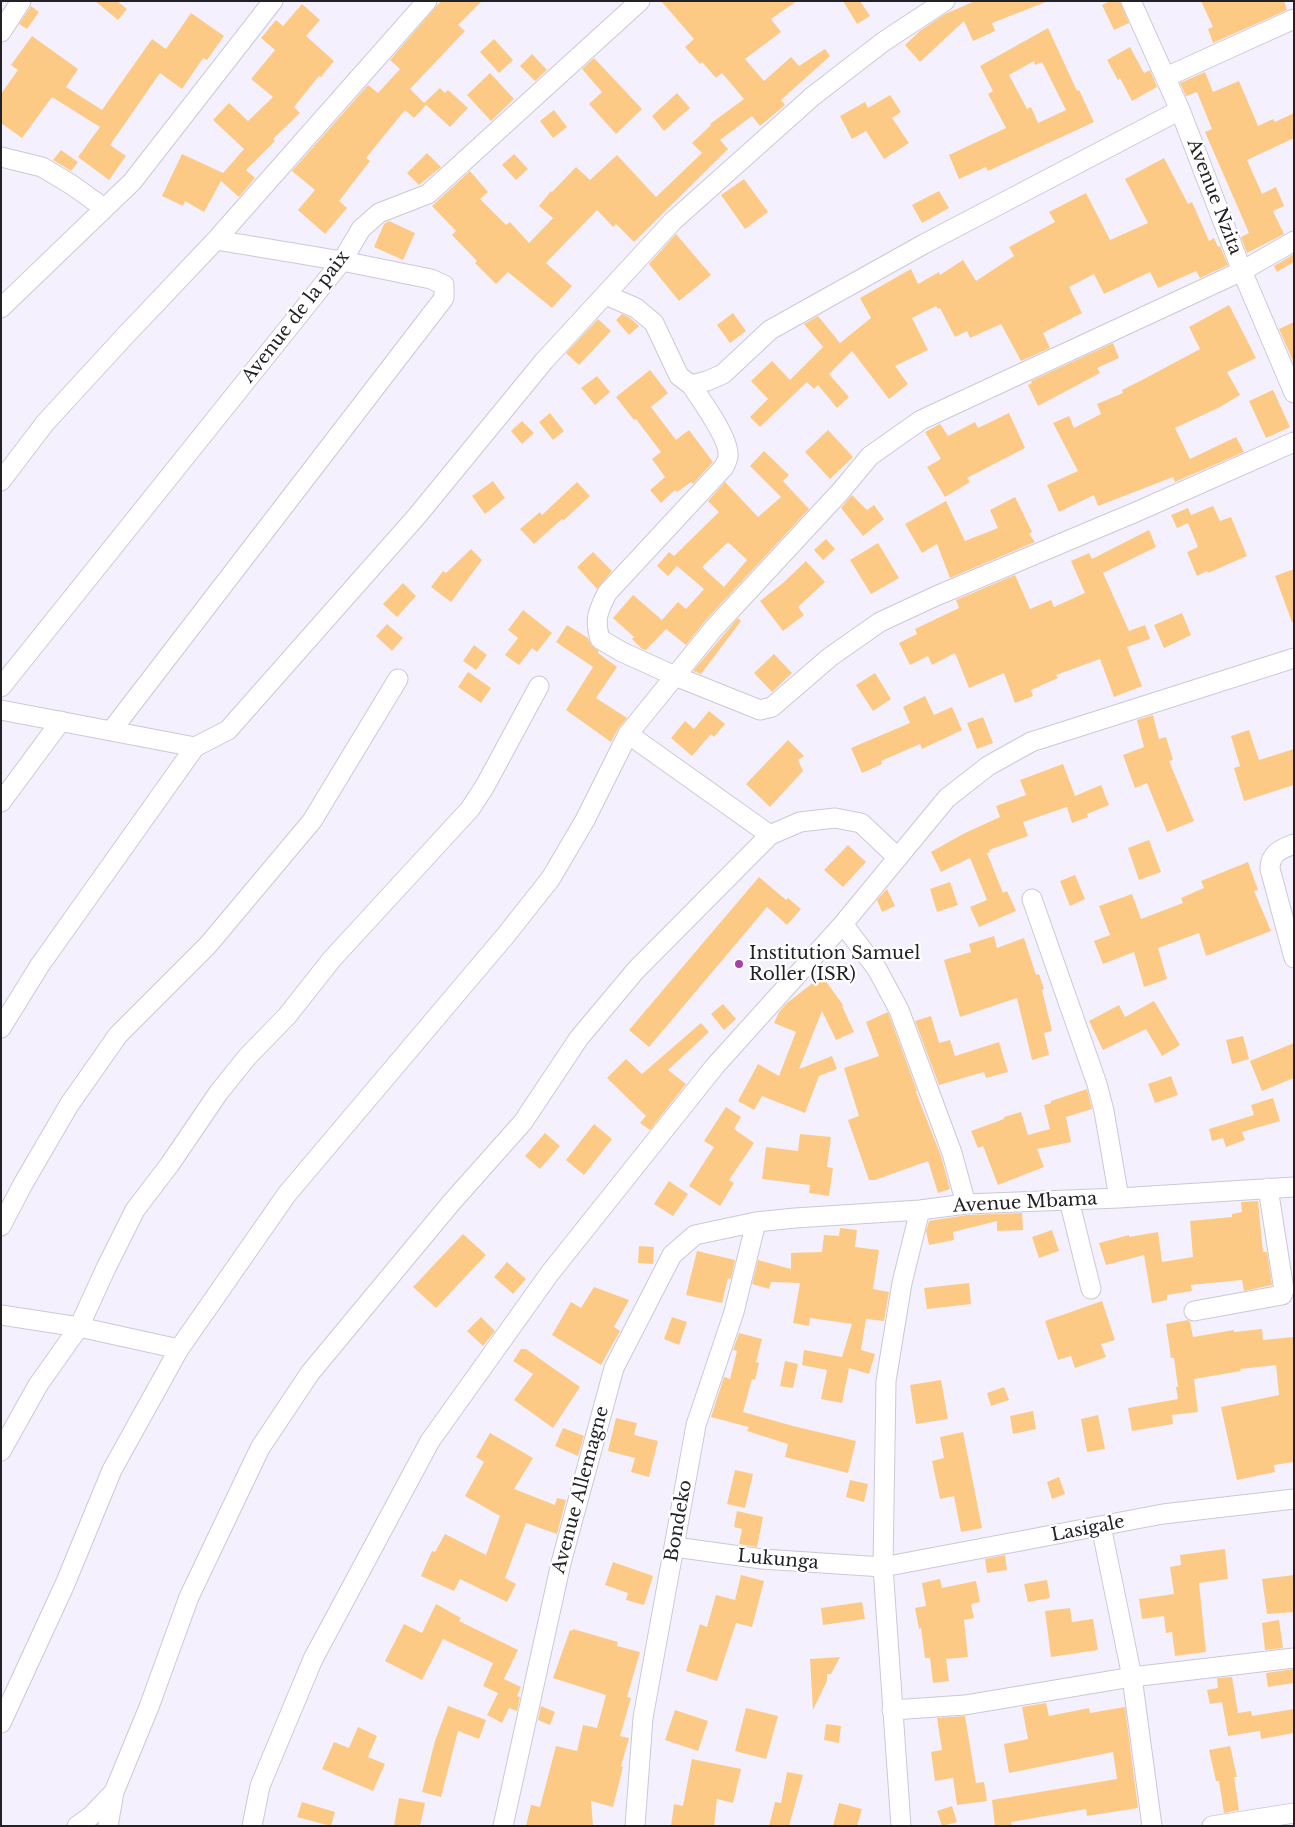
<!DOCTYPE html>
<html>
<head>
<meta charset="utf-8">
<style>
  body { margin:0 }
  #map { position:relative; width:1295px; height:1827px; overflow:hidden; background:#f4f0fe; font-family:"Libre Baskerville",serif }
  canvas { display:block }
  .frame { position:absolute; inset:0; border:2px solid #222126; pointer-events:none }
</style>
</head>
<body>
<div id="map">
<canvas width="1295" height="1827"></canvas>
<div class="frame"></div>
</div>
<script>
const context = document.querySelector('canvas').getContext('2d');
context.lineJoin = 'round';
function fillPath(path, color) {
  context.fillStyle = color;
  context.fill(path, 'evenodd');
}
function trace(path, color, width, dash) {
  context.strokeStyle = color;
  context.lineWidth = width;
  context.lineCap = dash ? 'butt' : 'round';
  context.setLineDash(dash || []);
  context.stroke(path);
}
function write(font, color, halo, rows, align = 'center') {
  context.font = font + ' "Libre Baskerville",serif';
  context.lineWidth = 4.5;
  context.setLineDash([]);
  context.textBaseline = 'middle';
  context.strokeStyle = halo;
  context.fillStyle = color;
  for (const [text, x, y, turn = 0] of rows) {
    context.save();
    context.translate(x, y);
    context.rotate((+turn || 0) * Math.PI / 180);
    context.textAlign = isNaN(turn) ? turn : align;
    if (halo) context.strokeText(text, 0, 0);
    context.fillText(text, 0, 0);
    context.restore();
  }
}
fillPath(new Path2D(`
  M95,1h22l10,8 -9,11z
  M441,1h41l-24,24 7,6 -55,58 16,16 -12,13 -9,-8 -39,48 4,3 -31,40 8,7 -22,26 -27,-24 17,-20 -23,-19 76,-86 10,8 22,-24 -10,-9z
  M661,1h136l-26,18 10,13 -36,27 19,22 27,-24 8,9 26,-17 5,7 -49,44 4,5 -25,21 -8,-10 -32,24 8,9 -94,93 -18,-18 -3,3 -16,-17 -51,53 26,23 -20,22 -44,-36 -12,12 -21,-21 2,-2 -25,-26 4,-4 -24,-25 38,-35 18,21 -8,7 26,26 4,-3 19,21 24,-25 -14,-12 12,-15 1,1 24,-25 14,13 27,-25 39,42 46,-44 -10,-10 19,-18 -1,-1 34,-25 -22,-26 -6,5 -14,-16 -2,2 -15,-17 9,-8z
  M843,1h17l10,15 -13,8z
  M975,1l71,1 -54,21 3,8 -22,10 -9,-20 -44,41 -15,-17 15,-14 25,-17z
  M1110,1h10l9,22 -15,7 -12,-25z
  M1201,1h83l3,9 -74,33 -5,-14 5,-2z
  M302,4l18,16 -14,16 28,25 -13,16 -2,-1 -25,31 6,6 -27,26 2,2 -29,29 9,8 -16,19 -18,-16 -17,31 -19,-11 -2,5 -21,-10 20,-42 41,19 21,-24 -31,-29 16,-17 19,18 25,-24 -22,-18 24,-29 -14,-12 15,-18 7,6z
  M31,6l8,6 -12,17 -8,-5z
  M191,13l33,23 -17,24 -4,-2 -21,31 -22,-16 -50,72 16,11 -17,24 -31,-23 22,-30 -48,-30 -30,41 -21,-15v-29l17,-24 -7,-5 21,-29 46,33 -12,18 36,23 50,-71 14,10z
  M1048,28l29,63 2,-1 15,32 -106,49 -2,-4 -27,12 -10,-24 57,-27 -18,-34 5,-3 -13,-25zM1034,61l1,4 7,-3 24,48 -28,13 -7,-16 -4,2 -18,-34z
  M494,39l19,21 -14,13 -19,-21z
  M1130,47l14,26 6,-3 7,17 -25,14 -12,-23 -2,2 -11,-20z
  M532,54l15,16 -12,11 -15,-15z
  M594,58l48,51 -26,25 -27,-30 13,-12 -20,-23z
  M1205,72l8,20 26,-11 19,45 15,-7 2,3 19,-9v25l-47,22 15,34 14,-7 8,19 -11,5 11,23 -37,19 -6,-16 8,-4 -44,-101 7,-3 -15,-37 -11,4 -6,-13z
  M490,73l24,26 -23,22 -24,-26z
  M440,88l5,5 3,-3 20,18 -18,19 -26,-24z
  M677,93l13,15 -26,23 -12,-15z
  M890,95l11,17 -9,6 17,25 -25,16 -18,-28 -14,8 -12,-23 25,-14 3,6z
  M554,110l13,17 -14,11 -13,-17z
  M61,150l17,12 -7,9 -18,-11z
  M427,153l14,14 -22,18 -12,-12z
  M514,154l14,15 -12,11 -14,-15z
  M1164,158l24,46 4,-2 17,39 5,-3 4,9 2,-1 8,19 -28,13 -4,-7 -38,17 -8,-16 -46,22 -10,-20 -25,13 13,26 -39,20 7,15 -29,13 -20,-37 -31,14 -3,-7 -12,6 -15,-29 -2,1 -2,-3 -24,12 16,32 -33,16 13,18 -19,15 -37,-48 -23,23 20,23 -12,11 -19,-23 -4,4 -7,-7 -47,45 -10,-10 18,-18 -17,-18 21,-20 18,19 33,-33 -19,-23 14,-8 22,27 31,-25 -11,-20 51,-29 7,15 21,-12 1,3 23,-15 13,21 38,-25 -5,-9 46,-25 -6,-10 37,-19 24,47 38,-17 -23,-44z
  M744,179l24,33 -23,17 -24,-34z
  M939,191l10,17 -27,15 -10,-18z
  M389,221l26,12 -12,27 -29,-13 10,-23z
  M676,234l35,41 -32,26 -30,-37z
  M1294,254v8l-17,10 -3,-6z
  M1229,305l27,53 -29,14 13,23 -20,12 -45,21 15,31 46,-22 8,15 -69,30 -2,-5 -75,29 -4,-11 -35,17 -12,-27 31,-14 -25,-48 16,-7 5,12 27,-14 -4,-10 26,-11 -1,-3 24,-12 54,-29 -11,-22z
  M733,313l13,18 -16,12 -13,-18z
  M622,314l8,4 9,8 -10,9 -13,-15z
  M598,319l13,12 -32,34 -13,-12z
  M1294,322v41l-15,-34z
  M1113,343l6,15 -22,10 3,5 -62,33 -10,-21 4,-2 -1,-2z
  M650,370l18,23 -17,14 25,33 13,-10 24,32 -20,22 -2,-2 -14,10 -2,-2 -14,13 -11,-13 15,-13 -13,-18 9,-7 -25,-33 -2,1 -18,-23z
  M597,376l13,16 -15,13 -14,-17z
  M1273,390l17,37 -24,11 -17,-37z
  M550,413l14,18 -11,9 -14,-18z
  M1009,413l16,35 -58,30 3,4 -25,15 -18,-30 14,-8 -16,-27 15,-8 8,12 27,-14 3,6z
  M522,421l12,12 -12,11 -11,-13z
  M828,430l25,27 -23,22 -25,-27z
  M764,451l25,24 -6,6 26,28 -103,111 -20,25 -20,-16 -20,21 -4,-1 -10,-10 2,-2 -21,-19 20,-23 29,25 16,-18 8,7 18,-20 -27,-23 -9,10 -11,-10 12,-14 5,4 45,-44 -11,-11 17,-19 33,35 23,-20 -31,-31zM728,542l19,18 -23,27 -22,-20z
  M493,481l12,17 -20,16 -13,-18z
  M577,482l13,14 -26,24 -2,-1 -28,25 -14,-15 20,-17 2,3z
  M852,495l15,15 7,-5 10,14 -21,17 -22,-28z
  M1015,497l17,35 -3,2 6,8 -85,36 -13,-34 -15,9 -17,-29 41,-23 19,40 33,-13 -8,-18z
  M1213,506l7,15 11,-4 16,39 -39,17 -1,-2 -10,5 -10,-24 11,-5 -10,-24 -11,5 -6,-13 17,-7 3,7z
  M1149,530l7,17 -53,26 26,58 16,-6 5,14 -23,8 15,39 -28,11 -14,-38 -44,16 2,3 -27,12 2,6 -18,7 -11,-30 -35,15 -14,-35 -23,12 -4,-9 -18,9 -11,-22 18,-9 -2,-5 44,-21 -3,-8 59,-25 15,34 21,-9 3,7 31,-14 -14,-32 18,-8 3,6z
  M826,539l9,10 -12,11 -9,-10z
  M878,543l21,35 -28,16 -21,-34z
  M471,549l11,11 -31,42 -20,-15 12,-16 3,2z
  M593,552l19,19 -15,18 -20,-22z
  M806,561l19,21 -27,25 6,8 -21,16 -23,-30 23,-18z
  M1294,569v53h-2l-17,-46z
  M403,583l13,13 -19,21 -14,-13z
  M523,610l29,23 -15,19 -5,-4 -13,17 -14,-10 13,-17 -10,-8z
  M1182,613l9,22 -27,13 -10,-23z
  M738,618l3,3 -40,53 -8,-3z
  M387,624l16,14 -11,13 -16,-15z
  M567,625l21,13 3,7 8,6 -1,2 19,14 -21,31 31,20 -9,11 -7,13 -45,-32 27,-43 -37,-25z
  M474,645l13,10 -11,15 -13,-9z
  M774,654l18,19 -20,19 -18,-19z
  M468,672l23,16 -10,15 -23,-16z
  M875,673l16,26 -18,12 -17,-26z
  M925,696l9,19 18,-8 10,23 -40,19 -2,-5 -39,17 1,3 -20,9 -11,-25 59,-25 -7,-16z
  M709,711l16,13 -11,13 -3,-3 -19,22 -21,-18 14,-17 9,8z
  M1153,715l6,24 7,-2 7,23 -4,1 25,60 -27,11 -20,-49 -12,5 -12,-33 21,-8 -7,-27z
  M983,717l10,26 -16,6 -10,-26z
  M1249,730l10,30 35,-11v36l-50,16 -10,-33 6,-2 -9,-30z
  M788,740l16,16 -6,4 5,11 -33,36 -24,-23z
  M1063,764l12,32 26,-11 8,20 -22,9 1,3 -16,6 -5,-16 -44,15 5,14 -39,14 1,2 -3,1 16,40 4,-2 9,20 -37,16 -9,-20 17,-7 -17,-42 -29,14 -10,-20 32,-18 37,-17 -4,-11 30,-11 -6,-15z
  M1149,840l12,32 -22,8 -11,-32z
  M848,845l18,17 -23,25 -19,-17z
  M1248,862l10,28 -4,1 17,40 -65,25 -7,-23 -41,15 9,31 -23,8 -10,-35 -31,12 -9,-23 16,-6 -11,-29 33,-12 9,25 42,-16 -2,-5 23,-10 -3,-7z
  M1075,875l10,24 -15,7 -10,-25z
  M759,877l27,23 2,-2 13,11 -14,16 -20,-18 -118,140 -20,-17z
  M950,882l8,23 -21,7 -7,-23z
  M887,889l8,17 -13,6 -5,-12z
  M994,936l3,12 27,-10 12,37 3,-1 5,15 -2,1 10,41 -8,2 5,22 -17,5 -15,-62 -57,19 -16,-57 27,-8 -2,-8z
  M822,976l21,29 -1,1 12,26 -18,8 -14,-29 -23,58 33,-13 5,13 -18,7 -14,37 -43,-17 -8,14 -16,-9 20,-37 21,12 17,-44 -22,-9 5,-11 8,-9z
  M1154,1001l26,44 -18,11 -16,-27 -43,21 -14,-29 30,-16 6,12z
  M723,1004l13,15 -12,11 -13,-16z
  M888,1012l29,79 -1,1 25,64 9,33 -12,4 -10,-32 -53,19h-6l-21,-60 11,-4 -15,-48 35,-12 -13,-34z
  M931,1016l8,27 11,-3 5,16 44,-14 9,30 -22,6 -2,-6 -45,13 -24,-64z
  M701,1023l8,9 -41,38 18,14 -36,46 -10,-7 6,-7 -39,-38 19,-19 16,15z
  M1243,1036l6,23 -17,5 -6,-24z
  M1294,1043v35l-32,13 -12,-30z
  M1171,1076l7,19 -23,8 -7,-19z
  M1087,1089l5,20 -26,8 5,25 -34,7 7,18 -46,18 -15,-39 -5,2 -7,-17 33,-12v-2l17,-5 7,23 22,-6 -6,-24 7,-2v-2z
  M1273,1098l7,23 -38,11 3,8 -19,7 -3,-9 -11,3 -3,-12 45,-14 -3,-10z
  M726,1107l15,10 -7,12 20,14 -25,37 5,3 -14,23 -31,-20 25,-39 -10,-6z
  M594,1124l18,15 -28,36 -18,-15z
  M545,1133l15,13 -20,23 -15,-13z
  M800,1134l31,3 -4,30 6,1 -4,28 -20,-3 1,-8 -48,-6 4,-32 32,4z
  M669,1181l19,13 -15,22 -19,-12z
  M1258,1201l5,51h4l5,33 -28,6 -2,-11 -51,5 1,6 -25,4v5l-15,3 -8,-48 -38,10 -7,-22 30,-8v2l29,-5 4,30 31,-5 -3,-36 42,-4v-3l10,-2 -1,-10z
  M1022,1213l1,17 -26,1v-10l-44,11 1,8 -25,5 -3,-14 3,-10 38,-6z
  M840,1228l17,2 -2,17 24,3 -6,39 16,3 -5,29 -18,-2 -5,31 14,4 -6,20 -20,-6 -7,35 -21,-4 6,-29 -25,-5 2,-15 38,7 10,-33 -42,-6 -1,8 -16,-3 7,-40 -29,-1 -2,7 -17,-5 6,-24 33,9v-16l31,-1 2,-17 15,1z
  M1052,1230l7,21 -20,7 -7,-21z
  M463,1234l23,21 -50,53 -23,-21z
  M639,1246l15,1 -1,17 -15,-1z
  M697,1251l38,9 -4,19 -3,-1 -6,25 -36,-8z
  M507,1262l19,17 -13,15 -19,-17z
  M969,1283l2,21 -44,5 -3,-21z
  M594,1287l35,13 -15,27 6,4 -19,34 -49,-30 19,-33 10,6z
  M1102,1301l13,39 -14,4 5,13 -31,11 -4,-12 -13,4 -13,-39z
  M481,1317l14,14 -12,15 -16,-15z
  M672,1317l15,5 -8,23 -15,-6z
  M1188,1320l2,2 3,15 41,-7v2l28,-3 1,11 31,-3v125l-20,3 1,7 -38,8 -16,-73 58,-12 -3,-30 -36,4 1,2 -47,8 4,33 -26,3 1,9 -41,7 -4,-23 50,-9 -2,-12h2l-4,-29h-3l-5,-34z
  M739,1333l23,6 -6,23 3,1 -4,17 -3,-1 -9,33 50,14 63,15 -8,32 -63,-16 3,-13 -41,-13 2,-4 -38,-10 13,-40 6,2 7,-28 -4,-1z
  M521,1349h5l54,38 -27,41 -39,-28 19,-26 -20,-13z
  M785,1361l13,3 -5,24 -13,-2z
  M941,1380l7,39 -32,5 -6,-39z
  M1004,1387l5,13 -18,6 -4,-13z
  M1033,1411l3,18 -23,5 -3,-18z
  M1098,1415l7,34 -18,3 -6,-33z
  M616,1418l21,5 -3,12 24,6 -9,36 -18,-5 4,-14 -27,-7z
  M563,1428l21,8 -6,20 -23,-10z
  M963,1432l19,96 -21,4 -7,-36 -14,3 -8,-38 12,-3 -4,-21z
  M490,1433l43,25 -19,31 41,16 2,-7 9,2 -9,34 -31,-11 -21,55 11,6 -9,18 -47,-23 -6,12 -33,-15 11,-25 3,1 10,-18 41,21 14,-39 -35,-20 19,-34 -8,-5z
  M735,1470l18,4 -8,34 -18,-4z
  M1059,1477l6,17 -13,5 -5,-17z
  M850,1480l18,4 -4,18 -18,-5z
  M737,1511l26,6 -6,30 -18,-3 3,-15 -8,-2z
  M1225,1549l3,30 -29,4 7,69 -31,4 -3,-24 -6,1 -2,-17 -22,3 -3,-20 35,-5 -4,-27 11,-2 -1,-10z
  M1005,1555l2,15 -20,3 -2,-14z
  M613,1562l40,14 -9,29 -18,-5 2,-7 -23,-8z
  M741,1575l23,6 -12,46 -16,-4 -19,58 -31,-10 14,-47 7,3 9,-32 19,5z
  M1294,1575v37l-27,2 -5,-35z
  M940,1579l2,9 34,-7 4,21 -9,2 3,14 -10,2 4,37 -22,2 3,22 -16,2 -3,-25h-5l-4,-30 -2,1 -4,-21 11,-2 -4,-23z
  M1047,1580l3,18 -22,4 -4,-18z
  M862,1602l3,17 -42,6 -2,-17z
  M436,1604l25,14 -2,3 59,29 -14,29 17,8 -4,9 3,1 -3,14 -8,-3 -7,15 -15,-8 11,-22 -15,-7 10,-23 -50,-24 -21,41 -37,-19 19,-37 18,9z
  M1070,1608l2,14 21,-3 5,31 -47,7 -6,-46z
  M1279,1620l4,28 -18,2 -3,-27z
  M573,1629l45,13 -1,4 23,6 -13,45 4,1 -11,38 9,2 -8,28 2,1 -10,40 -22,-6 2,25h-67l5,-21 9,2 16,-61 21,5 6,-26 14,3 9,-33 -53,-17 17,-48 2,1z
  M840,1657l-9,17h-4v7l-14,29 -3,-51z
  M1294,1669v14l-26,4 -2,-14z
  M1232,1677l6,36 13,-2 1,5 42,-7v24l-33,6 -1,-8 -32,5 -6,-34 -12,2 -3,-14 11,-2 -1,-10z
  M1046,1703l3,13 40,-8 1,5 35,-6 13,101 -51,8 -1,-7 -75,13 1,4h-17l-3,-26 125,-21 -4,-27 -104,21 -5,-29 24,-5 -6,-32z
  M448,1706l38,14 -7,19 -21,-8 -17,66 -19,-5 13,-51z
  M541,1706l14,6 -5,13 -12,-5z
  M746,1708l32,8 -12,43 -31,-8z
  M675,1710l33,11 -10,30 -33,-11z
  M965,1716l11,67 8,-1 3,19 -30,4 -4,-27 -18,3 -4,-29 11,-2 -5,-32z
  M826,1724l15,2 -2,17 -15,-3z
  M358,1727l19,9 -9,21 17,7 -12,27 -51,-22 12,-27 15,6z
  M1230,1746l7,31h-3l5,33 -15,3 -5,-32h-3l-7,-31z
  M692,1759l49,10 -8,34 -16,-4 -3,27h-43l3,-22 9,2z
  M787,1772l16,3 -14,51h-20l6,-24 6,1z
  M399,1798l26,5 -5,23h-26z
  M302,1802l33,10 -4,14 -34,-9z
  M839,1803l23,6 -5,17h-24z
  M952,1806l5,16 -15,4 -5,-15z`), '#fdca86');
const street = new Path2D(`
  M1131,1l49,109 62,161 52,122
  M1,32l20,-31
  M1166,77l128,-58
  M1,157l41,10 30,18 32,23
  M606,295l30,13 18,15 25,53 12,9 16,-4 16,-7 47,-44 154,-86 256,-134
  M1,308l131,-126 141,-181
  M691,385c10,15 39,54 37,71 0,4 -3,8 -4,11l-117,126c-9,19 -13,25 -7,46l22,13 53,24 85,34 12,-3 58,-50 50,-35 56,-26 200,-84 158,-70
  M1,481l44,-58 79,-86 92,-97 211,-239
  M1,687l341,-426 19,-32 18,-16 49,-19 212,-193
  M1,710l194,37 -155,218 -39,63
  M111,731l333,-433v-13l-13,-6 -89,-18 -126,-21
  M628,734l142,101
  M195,747l33,-17 189,-214 127,-155 129,-140 140,-125 70,-54 62,-41
  M1,802l60,-81
  M1294,844c-13,5 -24,9 -24,25l24,89
  M1032,899l65,185 7,27 15,87
  M843,924l34,45 22,41 53,143 14,51
  M1069,1200l22,89
  M1,1226l22,-42 46,-79 49,-70 90,-90 104,-124 86,-142
  M1194,1311l88,-16 2,-5 -16,-102
  M1,1315l78,12 100,22
  M1,1451l37,-66 41,-58 27,-59 29,-58 35,-46 49,-72 29,-36 39,-40 45,-57 138,-150 15,-23 54,-100
  M1101,1526l31,151 20,149
  M675,1547l87,12 121,8 280,-53 131,-15
  M892,1710l73,-5 167,-28 162,-19
  M1,1723l64,-139 47,-114 67,-121 108,-155 219,-259 45,-57 34,-58 43,-86 86,-106 126,-136 30,-36 51,-36 321,-149 52,-30
  M77,1826l14,-10 23,-24 35,-85 40,-110 71,-149 50,-75 141,-170 72,-81 56,-84 57,-68 134,-135 30,-13 35,-4 26,5 37,35
  M108,1826l6,-34
  M252,1826l8,-40 53,-127 117,-218 120,-168 165,-207 128,-142 104,-126 41,-32 43,-24 263,-84
  M503,1826l58,-263 53,-195 58,-113 23,-20 61,-13 39,-4 125,-8 46,-6 153,-6 175,-11
  M635,1826l8,-108 53,-293 38,-113 22,-90
  M901,1826l-18,-259 3,-186 16,-98 18,-73
  M1212,1826l82,-13`);
trace(street, '#ccc8d6', 21);
trace(street, '#fff', 19);
for (const [x, y, r, color] of [
  [739,964,5,"#a841a5"]
]) {
  const dot = new Path2D();
  dot.arc(x, y, r, 0, 2 * Math.PI);
  context.fillStyle = color;
  context.fill(dot);
  trace(dot, '#fff', 2);
}
write('18px', '#222126', '#fff', [
  ["Avenue Nzita",1214,197,69],
  ["Avenue de la paix",296,317,-52],
  ["Avenue Mbama",1025,1203,-3],
  ["Avenue Allemagne",581,1490,-75],
  ["Bondeko",679,1521,-80],
  ["Lasigale",1088,1529,-11],
  ["Lukunga",778,1560,5]
]);
write('18px', '#222126', '#fff', [
  ["Institution Samuel",749,954],
  ["Roller (ISR)",749,975]
], 'left');
</script>
</body>
</html>
